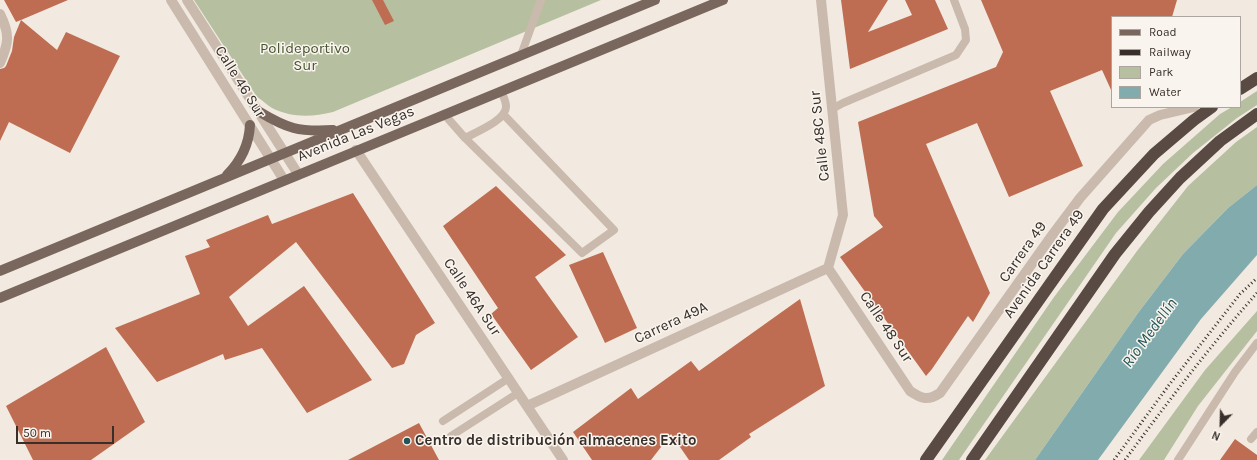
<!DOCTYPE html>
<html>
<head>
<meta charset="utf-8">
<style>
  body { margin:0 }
  #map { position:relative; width:1257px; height:460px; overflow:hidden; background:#f2eae0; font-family:Karla,sans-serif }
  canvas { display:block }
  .legend { position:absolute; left:1111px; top:16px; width:130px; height:92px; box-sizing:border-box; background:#f9f4ed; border:1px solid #aca59f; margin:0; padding:5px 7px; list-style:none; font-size:12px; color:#382f2b }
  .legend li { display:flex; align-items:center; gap:8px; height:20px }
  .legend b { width:20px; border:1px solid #aca59f }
  .north { position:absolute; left:1201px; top:404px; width:40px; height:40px; -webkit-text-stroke:3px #f9f4ed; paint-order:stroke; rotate:203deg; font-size:11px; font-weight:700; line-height:16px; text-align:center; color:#382f2b }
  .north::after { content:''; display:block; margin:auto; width:14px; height:18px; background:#382f2b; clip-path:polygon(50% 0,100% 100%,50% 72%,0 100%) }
  .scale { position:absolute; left:16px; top:426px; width:98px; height:18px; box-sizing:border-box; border:2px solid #382f2b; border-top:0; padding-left:5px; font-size:12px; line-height:14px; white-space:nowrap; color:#382f2b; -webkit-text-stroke:3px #f9f4ed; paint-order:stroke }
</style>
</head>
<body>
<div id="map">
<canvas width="1257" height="460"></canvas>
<ul class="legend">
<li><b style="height:5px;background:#79675d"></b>Road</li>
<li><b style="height:5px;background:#382f2b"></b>Railway</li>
<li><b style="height:11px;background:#b6c0a1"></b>Park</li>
<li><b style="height:11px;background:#81abad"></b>Water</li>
</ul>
<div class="north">N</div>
<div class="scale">50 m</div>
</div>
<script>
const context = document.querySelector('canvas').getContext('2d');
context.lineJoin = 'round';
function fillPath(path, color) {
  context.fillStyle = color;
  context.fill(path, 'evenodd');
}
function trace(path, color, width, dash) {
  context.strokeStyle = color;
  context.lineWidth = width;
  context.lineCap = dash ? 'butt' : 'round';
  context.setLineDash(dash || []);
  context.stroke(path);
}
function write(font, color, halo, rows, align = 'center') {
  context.font = font + ' Karla,sans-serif';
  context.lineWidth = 3;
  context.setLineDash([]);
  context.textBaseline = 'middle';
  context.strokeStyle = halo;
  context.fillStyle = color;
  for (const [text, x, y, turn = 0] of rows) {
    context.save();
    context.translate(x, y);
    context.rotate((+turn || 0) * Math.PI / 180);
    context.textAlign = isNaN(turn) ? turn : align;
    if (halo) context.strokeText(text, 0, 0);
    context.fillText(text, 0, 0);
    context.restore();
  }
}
fillPath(new Path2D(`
  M194,0h407l-268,112c-21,5 -41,6 -61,-4 -5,-3 -10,-8 -15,-11z
  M1257,91v14l-20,13 -44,35 -37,35 -40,45 -157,227h-17l112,-163 64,-85 45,-48 57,-50 12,-7h8v-5z
  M1257,127v58l-29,23 -45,46 -45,59 -103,147h-50l152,-209 51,-65 48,-44z
  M1257,311v20l-59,75 -34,54h-25l66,-90z`), '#b6c0a1');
fillPath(new Path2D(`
  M1257,185v70l-56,64 -103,141h-63l103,-147 45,-59 45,-46z`), '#81abad');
fillPath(new Path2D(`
  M4,0h64l-47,20 36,30 9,-18 54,24 -50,97 -61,-31 -9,19v-72l4,-1 2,-2 6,-15 2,-14 7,-17 -5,2z
  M372,0h11l11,21 -9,4z
  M841,0h47l-20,32 44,-17 -7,-15h30l13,29 -98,40z
  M981,0h196l-5,17h-60v75l-10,-22 -52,21 33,75 -74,31 -32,-74 -51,21 64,149 -17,29 -5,-6 -36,53 -6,7 -86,-119 43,-30 -9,-11 -16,-94 138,-55 7,-15z
  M496,186l70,69 -31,22 43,60 -47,33 -40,-56 7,-6 -55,-82z
  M353,193l82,130 -19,12 -12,29 -12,4 -96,-126 -67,55 19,29 56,-40 68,94 -65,33 -45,-65 -37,12 -2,-6 -66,28 -42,-54 85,-34 -15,-38 25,-9 -4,-7 62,-25 4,9z
  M603,252l34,76 -32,15 -36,-78z
  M800,299l25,87 -76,48 2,3 -32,23h-30l-18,-26 -20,26h-59l-19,-28 58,-44 7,11 53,-38 8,10z
  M106,347l39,75 -54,38h-58l-27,-54z
  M419,423l20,37h-91z
  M1235,439l22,16v5h-37z`), '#be6d52');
trace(new Path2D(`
  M521,55l20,-55
  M501,91c2,5 5,10 5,15 1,14 -30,26 -41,32l117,115 32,-23 -110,-115
  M832,109l11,-6 113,-48 10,-15 -1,-11 -11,-29
  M444,114l21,24
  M443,421l66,-43
  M451,436l67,-43
  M1251,439l6,-7
  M1178,460l57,-88 22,-29`), '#cabaad', 8);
trace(new Path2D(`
  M171,0l113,180
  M187,0l111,174
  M821,0l22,215 -15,53
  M0,14c10,20 9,29 0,49
  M356,150l207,310
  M828,268l82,123c12,8 18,10 30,2l113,-159 27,-36 69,-78 11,-5 34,-8
  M527,406l301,-138`), '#cabaad', 10);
trace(new Path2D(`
  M258,111c30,18 40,21 75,19
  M227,175c14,-14 22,-31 23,-50
  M0,271l655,-271
  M0,298l723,-298`), '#79675d', 10);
trace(new Path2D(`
  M1240,89l17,-11
  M926,460l177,-251 51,-55 40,-34 18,-13
  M972,460l143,-206 34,-42 31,-34 40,-37 37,-27`), '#594a43', 12);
trace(new Path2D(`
  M1114,460l55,-75 71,-91 17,-16
  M1125,460c42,-57 85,-114 132,-167`), '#382f2b', 3, [1, 3]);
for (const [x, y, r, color] of [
  [407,441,4,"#235458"]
]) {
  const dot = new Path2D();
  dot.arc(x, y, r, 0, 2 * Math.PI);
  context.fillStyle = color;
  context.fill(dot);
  trace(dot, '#f9f4ed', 1.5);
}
write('15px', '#475530', '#f9f4ed', [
  ["Polideportivo",305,49],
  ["Sur",305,66]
]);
write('15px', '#382f2b', '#f9f4ed', [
  ["Calle 46 Sur",240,82,58],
  ["Avenida Las Vegas",356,134,-22],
  ["Calle 48C Sur",820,136,-96],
  ["Carrera 49",1023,252,-55],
  ["Avenida Carrera 49",1044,264,-55],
  ["Calle 46A Sur",472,297,56],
  ["Carrera 49A",671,323,-25],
  ["Calle 48 Sur",886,327,56]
]);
write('bold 15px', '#382f2b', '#f9f4ed', [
  ["Centro de distribución almacenes Exito",415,441]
], 'left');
write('italic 16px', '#235458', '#f9f4ed', [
  ["Río Medellín",1150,333,-54]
]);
</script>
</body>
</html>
